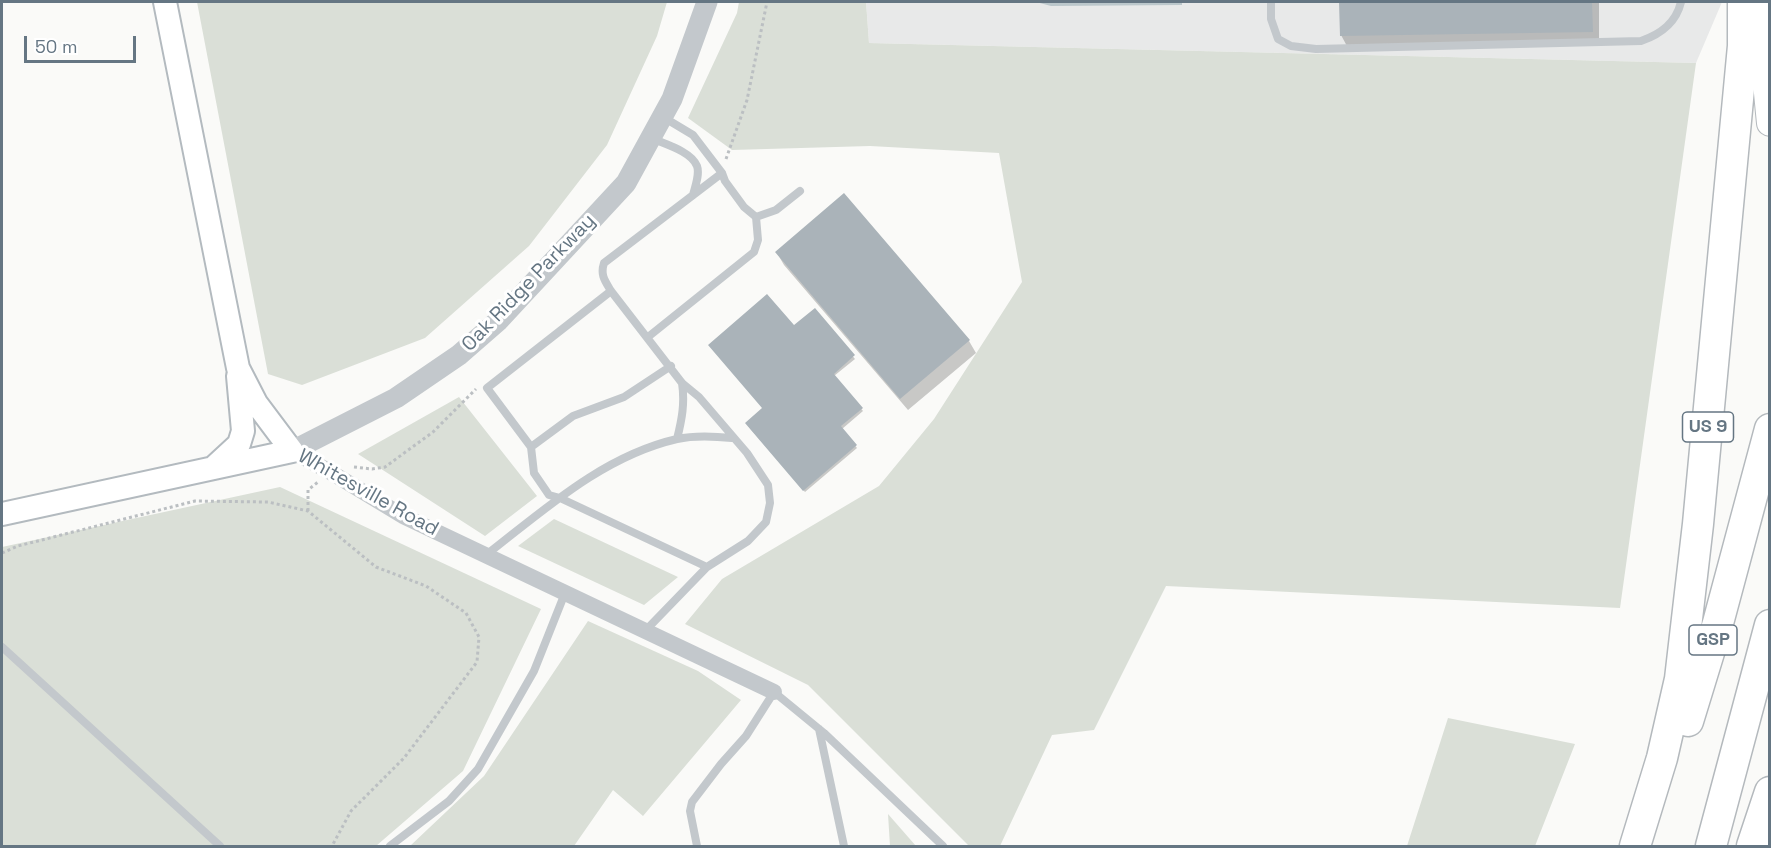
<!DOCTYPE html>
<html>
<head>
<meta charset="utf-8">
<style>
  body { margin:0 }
  #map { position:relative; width:1771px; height:848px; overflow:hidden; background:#fafaf8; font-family:"Space Grotesk",sans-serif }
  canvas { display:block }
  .frame { position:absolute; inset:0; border:3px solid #657683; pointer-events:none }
  .scale { position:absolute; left:24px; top:36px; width:112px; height:27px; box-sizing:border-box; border:3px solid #657683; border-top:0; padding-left:8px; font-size:18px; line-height:21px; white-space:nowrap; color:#657683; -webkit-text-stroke:4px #fff; paint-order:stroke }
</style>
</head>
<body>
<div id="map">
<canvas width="1771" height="848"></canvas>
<div class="frame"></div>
<div class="scale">50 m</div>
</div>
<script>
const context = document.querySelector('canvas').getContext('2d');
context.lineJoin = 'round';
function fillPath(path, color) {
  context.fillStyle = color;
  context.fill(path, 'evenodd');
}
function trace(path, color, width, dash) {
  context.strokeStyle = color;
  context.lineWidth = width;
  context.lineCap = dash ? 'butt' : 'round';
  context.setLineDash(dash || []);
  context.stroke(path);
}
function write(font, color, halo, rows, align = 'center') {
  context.font = font + ' "Space Grotesk",sans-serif';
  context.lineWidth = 6;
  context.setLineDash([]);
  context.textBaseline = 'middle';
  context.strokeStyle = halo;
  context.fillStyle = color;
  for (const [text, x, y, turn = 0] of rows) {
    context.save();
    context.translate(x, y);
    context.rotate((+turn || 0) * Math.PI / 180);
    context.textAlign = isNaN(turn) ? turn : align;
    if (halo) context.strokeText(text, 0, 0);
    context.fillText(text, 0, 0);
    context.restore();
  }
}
fillPath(new Path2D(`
  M866,2h856l-26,61 -827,-20z`), '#e8e9e9');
fillPath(new Path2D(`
  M197,2h470l-10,34 -50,109 -78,101 -104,92 -123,47 -34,-11z
  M739,2h127l3,41 827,20 -76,545 -454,-22 -72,144 -42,5 -52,111h-31l-161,-161 -123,-61 37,-45 157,-93 55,-67 88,-137 -23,-129 -129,-7 -138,4 -44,-32 49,-105z
  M459,397l78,99 -52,40 -127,-82z
  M280,487l261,122 -78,162 -87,75h-374v-299z
  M554,519l124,58 -34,28 -126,-59z
  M588,621l110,50 43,29 -98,116 -30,-26 -39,56h-164l74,-70z
  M1448,718l127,26 -40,102h-128z
  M888,814l28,32h-26z`), '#dadfd7');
fillPath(new Path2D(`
  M1036,2h146v3l-131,1z`), '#bbc7cb');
fillPath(new Path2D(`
  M1341,2h328h-70v42l-251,4 -7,-13z
  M777,253l192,88 7,12 -68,57 -124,-145z
  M814,310l41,49 -21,17 29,35 -21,18 15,19 -52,44 -57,-66 16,-17 30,-82z`), '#0003');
fillPath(new Path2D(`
  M1339,2h253l1,30 -253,4z
  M844,193l126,147 -70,59 -125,-147z
  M767,294l27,31 21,-17 40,47 -21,19 29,34 -22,18 16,19 -54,46 -58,-68 17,-15 -54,-63z`), '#aab3b9');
const secondary = new Path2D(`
  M213,468l26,-24 4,-13 -5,-55
  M2,514l290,-63 -36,-48 -18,-35 -73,-366`);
const primary = new Path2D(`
  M1758,2l12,121`);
const motorway = new Path2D(`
  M1688,721l30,-98 52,-194
  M1635,846l27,-88 18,-79 18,-155 45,-478v-44
  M1711,846l59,-221
  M1752,846l18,-54`);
trace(secondary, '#b3babf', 26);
trace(primary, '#b5babe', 28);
trace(motorway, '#b4b9bd', 33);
trace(new Path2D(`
  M726,159l21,-59 20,-98
  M354,467l18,2 13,-2 48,-35 43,-43
  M308,511v-21l10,-8
  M2,553l16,-7 177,-45 73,1 40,9 68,56 50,19 40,27 13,24 -2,25 -73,96 -53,53 -19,35`), '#bbbfc2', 3, [3, 3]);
trace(new Path2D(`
  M1271,2v17l7,20 13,7 25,3 325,-8c20,-7 35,-18 40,-39
  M651,138c13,6 40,13 46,28 3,8 -2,21 -4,29
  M756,217l20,-7 24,-19
  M611,291l-124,97 44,59 3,26 15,22 11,3 147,69
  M648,337l106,-85 4,-12 -2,-23 -12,-10 -19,-26 -3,-8 -29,-38 -30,-18
  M677,439c5,-20 8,-36 5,-56
  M531,447l42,-31 51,-19 47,-31
  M486,555c58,-45 117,-99 191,-116 18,-4 36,-3 55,-1
  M645,631l62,-64 41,-26 18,-19 4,-19 -2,-18 -21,-32 -48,-56 -17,-14 -71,-92c-6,-10 -11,-16 -7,-28l118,-90
  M2,647l218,199
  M819,729l25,117
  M390,846l59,-45 29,-32 56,-98 31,-78
  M697,846l-7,-35 2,-9 29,-38 25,-28 28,-44 50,41 119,113`), '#c3c8cc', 8);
trace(new Path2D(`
  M292,451l40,22 71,43 371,176`), '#c3c8cc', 16);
trace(new Path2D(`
  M292,451l104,-53 63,-43 39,-34 128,-138 46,-84 35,-97`), '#c3c8cc', 21);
trace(secondary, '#fff', 22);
trace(primary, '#fff', 26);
trace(motorway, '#fff', 30);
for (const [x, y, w] of [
  [1708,427,51],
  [1713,640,48]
]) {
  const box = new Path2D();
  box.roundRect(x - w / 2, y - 15, w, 30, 4.5);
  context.fillStyle = '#fff';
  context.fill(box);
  trace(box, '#657683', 1.5);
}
write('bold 18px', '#657683', null, [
  ["US 9",1708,427],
  ["GSP",1713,640]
]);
write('20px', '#657683', '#fff', [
  ["Oak Ridge Parkway",529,283,-46],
  ["Whitesville Road",368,493,29]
]);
</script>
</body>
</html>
